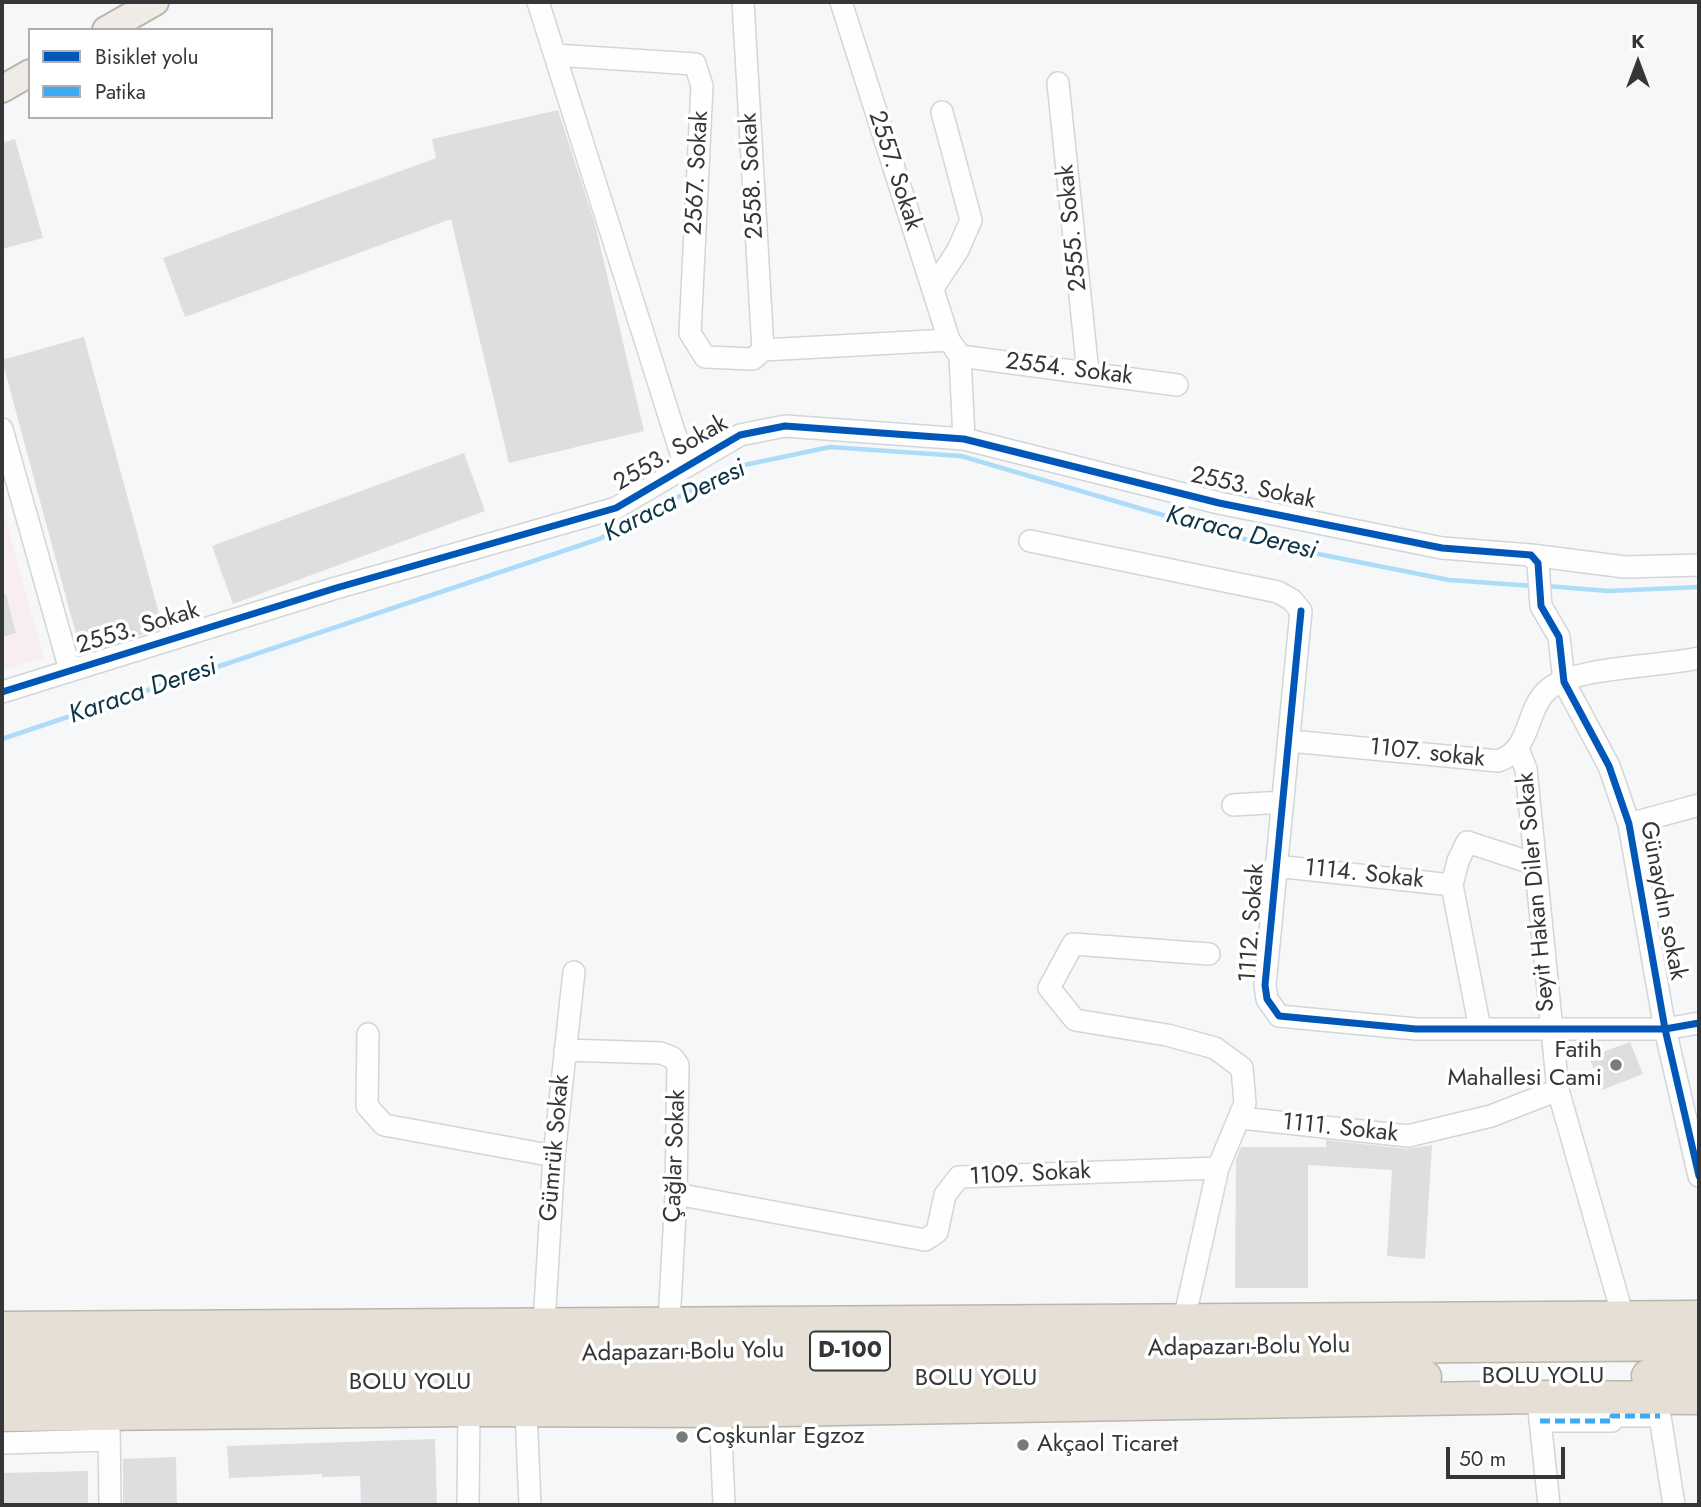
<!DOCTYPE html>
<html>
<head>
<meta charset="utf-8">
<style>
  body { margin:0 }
  #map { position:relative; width:1701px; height:1507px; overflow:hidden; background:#f5f7f9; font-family:Jost,sans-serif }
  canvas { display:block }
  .frame { position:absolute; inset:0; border:4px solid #353637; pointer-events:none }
  .legend { position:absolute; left:28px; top:28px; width:245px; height:91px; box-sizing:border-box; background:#fff; border:2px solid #aeafaf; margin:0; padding:9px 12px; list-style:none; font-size:21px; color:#353637 }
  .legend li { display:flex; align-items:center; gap:14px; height:35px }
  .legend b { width:35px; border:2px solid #aeafaf }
  .north { position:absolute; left:1603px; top:28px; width:70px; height:70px; -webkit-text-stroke:5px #fff; paint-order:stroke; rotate:0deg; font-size:19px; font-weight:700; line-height:28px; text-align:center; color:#353637 }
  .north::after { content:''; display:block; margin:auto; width:24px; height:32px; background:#353637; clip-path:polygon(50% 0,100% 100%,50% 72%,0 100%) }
  .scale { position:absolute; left:1446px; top:1447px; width:119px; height:32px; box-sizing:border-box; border:4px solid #353637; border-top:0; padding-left:9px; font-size:21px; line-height:24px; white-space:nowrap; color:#353637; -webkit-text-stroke:5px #fff; paint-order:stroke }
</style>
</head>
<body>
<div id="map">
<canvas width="1701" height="1507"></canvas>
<div class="frame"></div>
<ul class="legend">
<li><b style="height:9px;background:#0057b8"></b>Bisiklet yolu</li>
<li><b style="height:9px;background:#3fa9f5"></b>Patika</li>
</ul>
<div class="north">K</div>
<div class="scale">50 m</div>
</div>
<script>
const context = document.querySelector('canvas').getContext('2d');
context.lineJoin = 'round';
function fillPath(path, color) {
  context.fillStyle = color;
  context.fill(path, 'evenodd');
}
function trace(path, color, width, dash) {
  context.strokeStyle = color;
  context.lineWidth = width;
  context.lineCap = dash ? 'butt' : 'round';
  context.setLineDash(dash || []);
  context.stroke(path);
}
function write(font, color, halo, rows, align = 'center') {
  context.font = font + ' Jost,sans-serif';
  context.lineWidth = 7;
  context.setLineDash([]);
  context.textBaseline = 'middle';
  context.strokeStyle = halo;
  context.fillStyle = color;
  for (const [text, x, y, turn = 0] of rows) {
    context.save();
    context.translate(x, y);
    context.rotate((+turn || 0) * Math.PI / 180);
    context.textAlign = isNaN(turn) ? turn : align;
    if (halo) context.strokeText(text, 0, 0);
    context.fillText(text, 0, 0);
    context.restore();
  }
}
fillPath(new Path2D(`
  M2,507l42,151 -42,12z`), '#f9edf4');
trace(new Path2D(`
  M1546,586l62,5 91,-4
  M2,739l597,-200 136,-72 95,-20 131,9 287,84 201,40 85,6`), '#addcf8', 4.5);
fillPath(new Path2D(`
  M558,110l37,114 49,207 -135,32 -58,-244 -266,98 -22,-59 273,-100 -4,-19z
  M15,139l28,99 -41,11v-106z
  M84,337l79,291 -82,25 -79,-293z
  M464,453l21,58 -252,93 -21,-58z
  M2,594h4l10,39 -14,4z
  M1630,1042l13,32 -41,16 -13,-33z
  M1326,1140l81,9 25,-4 -7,114 -38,-3 5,-86 -84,-5v123h-73l1,-129 5,-12h85z
  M435,1439l2,66h-76l-1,-29 -38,1v-3l-93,4 -2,-32z
  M176,1457l1,48h-54v-46z
  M88,1471v34h-86v-32z`), '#dedee0');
const minor = new Path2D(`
  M538,2l147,464
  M743,2l20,348
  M841,2l108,338
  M555,55l140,9 7,22 -12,247 15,24 48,2 10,-9
  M1058,83l30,290
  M933,288l25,-38 13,-30 -29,-108
  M763,350l186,-10 11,16 4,83
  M960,356l217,29
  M2,429l68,241
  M1030,541l248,51 14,8 9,11 -36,374 2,14 12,17 137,13h249l34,-6
  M1531,555l94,12 74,-2
  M2,692l334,-104 280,-80 124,-73 45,-9 179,13 255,64 223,45 89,7 7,8 3,43 18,31 5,45 45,84 20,58 36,205 34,147
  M1290,741l208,20c35,-11 26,-53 52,-73 29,-22 110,-21 149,-30
  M1518,749l8,20 32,321 66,230
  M1233,805l50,-3
  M1629,824l70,-19
  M1275,866l177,19
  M1480,1029l-28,-144 6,-24 9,-19 68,22
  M368,1034l-1,72 17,19 170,31
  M565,1050l96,3 12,5 5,7 -2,129 -7,129
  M1241,1118l167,18 83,-20 67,-26
  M676,1194l249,46 12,-8 8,-37 14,-18 259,-9
  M1184,1320l34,-152 27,-65 -3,-35 -27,-20 -48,-13 -92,-15 -26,-32 24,-44 136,10
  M544,1325l10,-169 20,-184
  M1658,1404l16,101
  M1539,1410l10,95
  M526,1411l4,94
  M720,1411l4,94
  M1540,1421h72v-5h48
  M109,1426l1,79
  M2,1443l106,-3
  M468,1505l1,-95`);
const major = new Path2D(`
  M106,30l49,-28
  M2,89l28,-16`);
const highway = new Path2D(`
  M2,1328l1697,-11
  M2,1359l1697,-15
  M1648,1376h51
  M2,1386l1423,-9
  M2,1415l467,-5 251,1 818,-14 161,1`);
trace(minor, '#d3d5d6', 24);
trace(major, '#bbb5ac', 30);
trace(highway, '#bbb5ac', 35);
trace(minor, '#fefefe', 21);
trace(major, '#efebe6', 26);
trace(highway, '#e6dfd6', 32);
trace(new Path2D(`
  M1540,1421h72v-5h48`), '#3fa9f5', 5, [10, 5]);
trace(new Path2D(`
  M1301,611l-36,374 2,14 12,17 137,13h249l34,-6
  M2,692l334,-104 280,-80 124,-73 45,-9 179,13 255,64 223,45 89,7 7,8 3,43 18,31 5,45 45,84 20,58 36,205 34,147`), '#0057b8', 7);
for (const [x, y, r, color] of [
  [1616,1065,7,"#787a7b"],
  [682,1437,7,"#787a7b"],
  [1023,1445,7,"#787a7b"]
]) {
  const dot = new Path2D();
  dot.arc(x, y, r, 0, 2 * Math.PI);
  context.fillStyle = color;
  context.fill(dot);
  trace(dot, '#fff', 2.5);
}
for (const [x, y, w] of [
  [850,1351,80]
]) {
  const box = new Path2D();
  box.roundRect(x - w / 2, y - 19.5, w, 39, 5);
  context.fillStyle = '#fff';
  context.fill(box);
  trace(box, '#353637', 2);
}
write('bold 23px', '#353637', null, [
  ["D-100",850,1351]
]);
write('24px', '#353637', '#fff', [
  ["2557. Sokak",894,171,72],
  ["2567. Sokak",698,173,-87],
  ["2558. Sokak",753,176,-93],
  ["2555. Sokak",1073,228,-96],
  ["2554. Sokak",1069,370,7],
  ["2553. Sokak",671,454,-30],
  ["2553. Sokak",1253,489,12],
  ["2553. Sokak",138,629,-17],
  ["1107. sokak",1427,754,6],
  ["1114. Sokak",1364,875,6],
  ["Seyit Hakan Diler Sokak",1537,892,-95],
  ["Günaydın sokak",1662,901,79],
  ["1112. Sokak",1253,923,-86],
  ["1111. Sokak",1340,1129,6],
  ["Gümrük Sokak",556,1148,-85],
  ["Çağlar Sokak",676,1156,-88],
  ["1109. Sokak",1030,1175,-3],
  ["Adapazarı-Bolu Yolu",1249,1348,-1],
  ["Adapazarı-Bolu Yolu",683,1353,-1],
  ["BOLU YOLU",1543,1377],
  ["BOLU YOLU",976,1379],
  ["BOLU YOLU",410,1383]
]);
write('24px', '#353637', '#fff', [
  ["Fatih",1602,1051,"right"],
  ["Mahallesi Cami",1602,1079,"right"],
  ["Coşkunlar Egzoz",696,1437],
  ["Akçaol Ticaret",1037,1445]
], 'left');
write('italic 26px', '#0c3548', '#fff', [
  ["Karaca Deresi",675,502,-26],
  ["Karaca Deresi",1241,534,14],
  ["Karaca Deresi",143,692,-19]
]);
</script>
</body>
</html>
